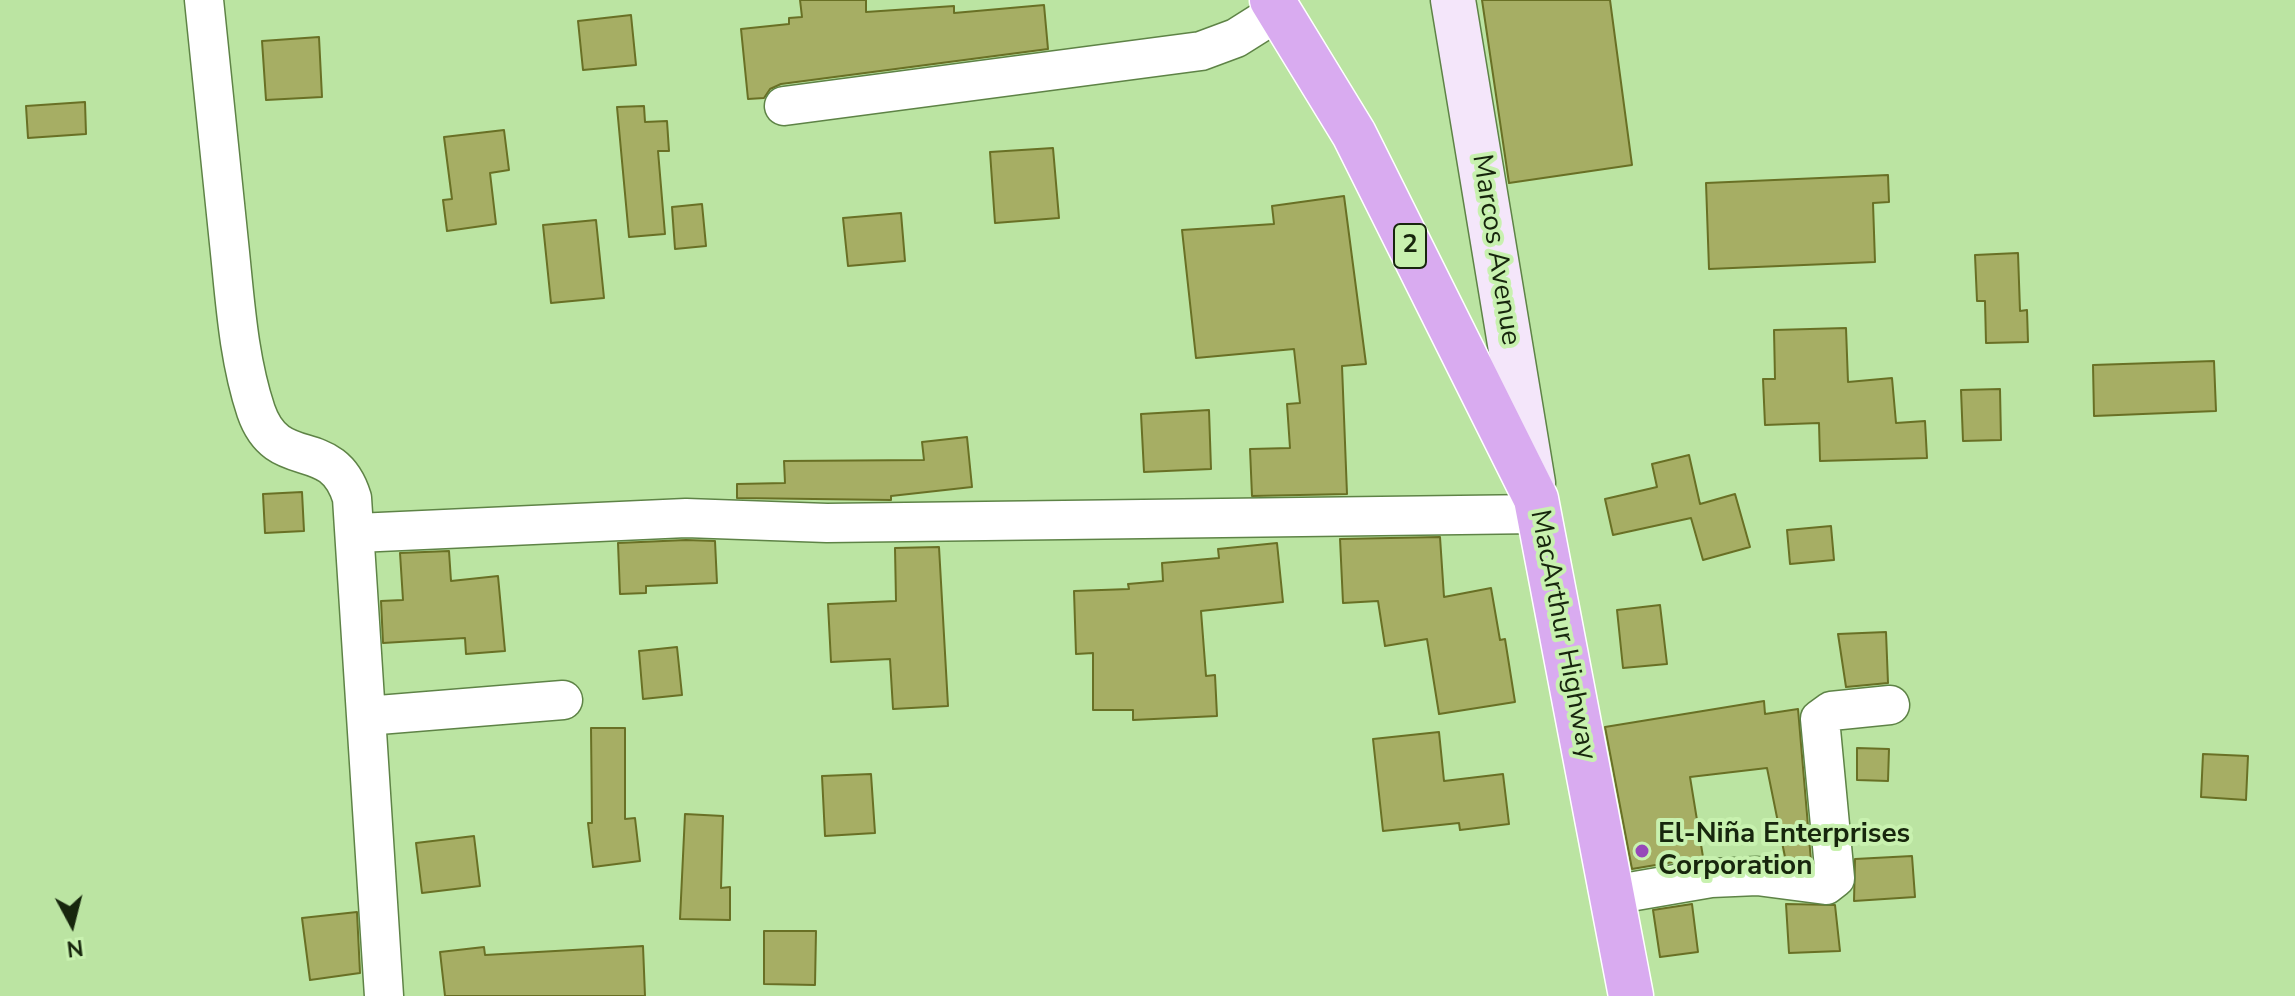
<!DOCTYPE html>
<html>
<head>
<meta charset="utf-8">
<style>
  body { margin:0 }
  #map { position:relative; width:2295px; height:996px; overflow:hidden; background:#bbe4a2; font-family:"Nunito Sans",sans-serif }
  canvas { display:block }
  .north { position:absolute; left:32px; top:884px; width:80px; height:80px; -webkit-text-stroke:6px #c8f1af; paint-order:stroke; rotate:173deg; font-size:22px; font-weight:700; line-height:32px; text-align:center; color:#17260d }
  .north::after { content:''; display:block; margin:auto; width:28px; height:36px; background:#17260d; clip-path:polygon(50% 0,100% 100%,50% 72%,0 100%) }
</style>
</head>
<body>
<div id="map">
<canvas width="2295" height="996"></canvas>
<div class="north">N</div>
</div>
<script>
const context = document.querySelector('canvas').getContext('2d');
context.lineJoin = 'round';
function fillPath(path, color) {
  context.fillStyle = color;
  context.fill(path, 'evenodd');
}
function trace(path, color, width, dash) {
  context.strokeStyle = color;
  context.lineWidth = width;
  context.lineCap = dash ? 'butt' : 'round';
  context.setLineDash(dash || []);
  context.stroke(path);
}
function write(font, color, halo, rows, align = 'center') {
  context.font = font + ' "Nunito Sans",sans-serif';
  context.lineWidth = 8;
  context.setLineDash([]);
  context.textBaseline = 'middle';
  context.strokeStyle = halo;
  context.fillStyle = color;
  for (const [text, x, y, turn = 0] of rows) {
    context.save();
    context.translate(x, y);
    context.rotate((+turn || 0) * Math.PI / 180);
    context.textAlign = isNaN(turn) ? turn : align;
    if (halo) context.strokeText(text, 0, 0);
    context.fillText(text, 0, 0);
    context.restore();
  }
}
const building = new Path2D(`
  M800,0h66v12l88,-6v7l90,-8 4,44 -267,35 -11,5 -6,9 -16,1 -7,-70 48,-5v-6l13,-1z
  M1482,0h128l22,165 -123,18z
  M631,15l5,50 -53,5 -5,-49z
  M319,37l3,60 -56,3 -4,-59z
  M85,102l1,32 -58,4 -2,-32z
  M644,106l1,16 22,-1 2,30h-11l7,83 -36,3 -12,-130z
  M504,130l5,40 -19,3 6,51 -49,7 -4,-31 9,-1 -8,-62z
  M1053,148l6,70 -64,5 -5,-71z
  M1888,175l1,27 -16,1 2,59 -166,7 -3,-86z
  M1344,196l22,168 -24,2 5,128 -95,2 -2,-47 40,-1 -3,-44 13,-1 -6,-54 -98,9 -14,-128 92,-6 -2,-18z
  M702,204l4,42 -31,3 -3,-42z
  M901,213l4,48 -57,5 -5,-48z
  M596,220l8,78 -53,5 -8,-78z
  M2018,253l2,58 7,-1 1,32 -42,1 -1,-42h-8l-2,-46z
  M1846,328l2,54 44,-4 4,45 29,-2 2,37 -107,3 -1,-38 -54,2 -2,-46h12l-1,-49z
  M2214,361l2,50 -122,5 -1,-51z
  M2000,389l1,51 -38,1 -2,-51z
  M1209,410l2,59 -67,3 -3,-58z
  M967,437l5,50 -81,9v4l-154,-2v-14l48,-1 -1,-22 140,-1 -2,-18z
  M1689,455l11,49 35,-10 15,53 -47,13 -12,-42 -78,17 -8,-36 52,-12 -5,-23z
  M302,492l2,39 -39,2 -2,-39z
  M1831,526l3,34 -44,4 -3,-34z
  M1440,537l4,60 47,-9 9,52 5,-1 10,63 -76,12 -12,-75 -42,7 -7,-45 -35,2 -3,-64z
  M686,540l29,1 2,42 -71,3v7l-26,1 -2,-51z
  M1277,543l6,59 -82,9 5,65 9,-1 2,41 -84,4v-10h-40v-57l-17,1 -2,-63 55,-2 -1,-5 35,-3 -1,-18 57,-5 -1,-9z
  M939,547l9,159 -55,3 -3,-50 -59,3 -3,-58 68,-3 -1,-53z
  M449,551l2,30 47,-5 7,75 -39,3 -1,-16 -82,5 -2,-42 22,-1 -3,-47z
  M1660,605l7,59 -44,4 -6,-58z
  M1886,632l2,51 -42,4 -8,-53z
  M677,647l5,48 -39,4 -4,-48z
  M1764,701l1,13 33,-5 13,152 -26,-4 -18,-89 -77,9 13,80 -71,12 -27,-142z
  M591,728h34v91l10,-1 5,43 -47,6 -5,-44h4z
  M1439,732l5,49 59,-7 6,50 -49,6 -1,-7 -76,8 -10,-92z
  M1857,748l32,1 -1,32 -31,-1z
  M2203,754l45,2 -2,44 -45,-3z
  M871,774l4,59 -50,3 -3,-60z
  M685,814l38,2 -2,72 9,-1v33l-50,-1z
  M474,836l6,50 -58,7 -6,-50z
  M1912,856l3,41 -61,4 1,-42z
  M1692,904l6,48 -38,5 -7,-47z
  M1786,904l49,1 5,46 -51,2z
  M357,912l3,61 -50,7 -8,-62z
  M764,931h52l-1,54 -51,-1z
  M643,946l2,50h-200l-5,-44 44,-5 1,8z`);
fillPath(building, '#a6ae64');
trace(building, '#697025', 2);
const street = new Path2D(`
  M204,0c9,81 17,162 25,243 6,56 9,114 27,168 22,64 76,22 96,87l32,498
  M784,106l417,-55 35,-13 43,-27
  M357,533l329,-15 141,5 712,-9
  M366,716l197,-16
  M1612,895l99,-17 46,-2 69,9 9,-7 -15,-159 11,-8 59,-6`);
const secondary = new Path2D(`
  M1453,0l80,483`);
const highway = new Path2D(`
  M1272,0l82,134 182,365 95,497`);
trace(street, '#5e8346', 41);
trace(secondary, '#5e8346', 47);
trace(highway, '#fff', 47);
trace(street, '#fff', 38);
trace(secondary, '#f4e6fa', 44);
trace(highway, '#d9abf0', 44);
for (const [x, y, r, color] of [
  [1642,851,8,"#9648b9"]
]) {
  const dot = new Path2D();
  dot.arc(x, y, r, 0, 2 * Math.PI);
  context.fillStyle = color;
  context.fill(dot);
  trace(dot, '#c8f1af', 3);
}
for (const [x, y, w] of [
  [1410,246,32]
]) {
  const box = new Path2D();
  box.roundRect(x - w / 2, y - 22, w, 44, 6);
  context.fillStyle = '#c8f1af';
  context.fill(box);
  trace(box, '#17260d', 2);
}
write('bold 26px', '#17260d', null, [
  ["2",1410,246]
]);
write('28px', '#17260d', '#c8f1af', [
  ["Marcos Avenue",1495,250,81],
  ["MacArthur Highway",1562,635,79]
]);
write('bold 28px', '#17260d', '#c8f1af', [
  ["El-Niña Enterprises",1658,835],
  ["Corporation",1658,867]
], 'left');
</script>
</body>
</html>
